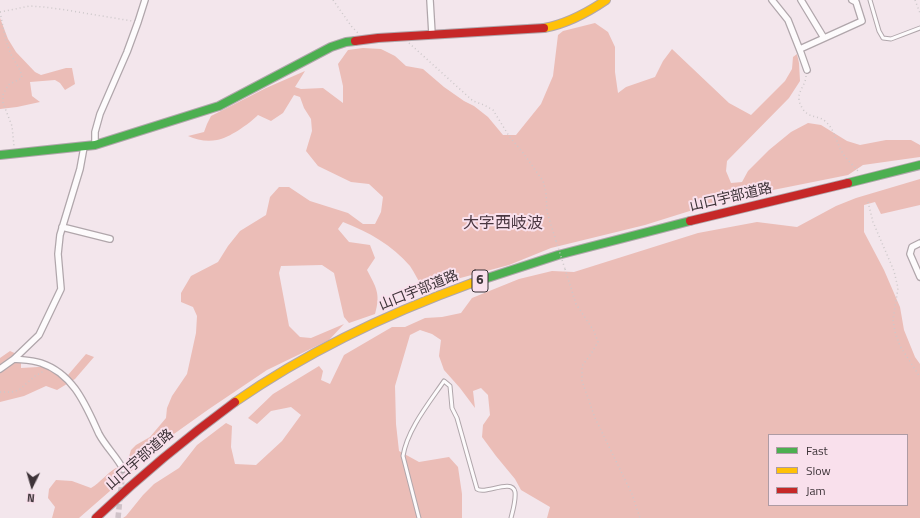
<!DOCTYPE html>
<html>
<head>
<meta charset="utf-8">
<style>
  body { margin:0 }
  #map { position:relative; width:920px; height:518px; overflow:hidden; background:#f3e6ec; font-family:"Titillium Web",sans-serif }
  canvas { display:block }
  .legend { position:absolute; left:768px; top:434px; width:140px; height:72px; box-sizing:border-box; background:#f9e0ec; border:1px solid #ae9ba4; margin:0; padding:5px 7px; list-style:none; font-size:12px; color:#3d3338 }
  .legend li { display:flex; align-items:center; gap:8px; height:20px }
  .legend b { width:20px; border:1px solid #ae9ba4 }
  .north { position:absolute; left:12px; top:466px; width:40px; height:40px; -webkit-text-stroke:3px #f9e0ec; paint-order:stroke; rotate:185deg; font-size:11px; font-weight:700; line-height:16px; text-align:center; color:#3d3338 }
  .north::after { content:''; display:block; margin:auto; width:14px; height:18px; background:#3d3338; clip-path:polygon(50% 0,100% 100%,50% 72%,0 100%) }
</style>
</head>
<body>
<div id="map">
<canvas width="920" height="518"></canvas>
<ul class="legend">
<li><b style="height:5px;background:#4caf50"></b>Fast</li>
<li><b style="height:5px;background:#ffc107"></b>Slow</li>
<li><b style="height:5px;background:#c62828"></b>Jam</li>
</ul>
<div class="north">N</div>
</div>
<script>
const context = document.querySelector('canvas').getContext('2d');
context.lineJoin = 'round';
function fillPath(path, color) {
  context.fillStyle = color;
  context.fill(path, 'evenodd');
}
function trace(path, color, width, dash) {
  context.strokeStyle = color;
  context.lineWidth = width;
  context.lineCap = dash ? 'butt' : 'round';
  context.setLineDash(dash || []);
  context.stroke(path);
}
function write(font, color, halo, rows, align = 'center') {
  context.font = font + ' "Titillium Web","Noto Sans JP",sans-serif';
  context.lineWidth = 4;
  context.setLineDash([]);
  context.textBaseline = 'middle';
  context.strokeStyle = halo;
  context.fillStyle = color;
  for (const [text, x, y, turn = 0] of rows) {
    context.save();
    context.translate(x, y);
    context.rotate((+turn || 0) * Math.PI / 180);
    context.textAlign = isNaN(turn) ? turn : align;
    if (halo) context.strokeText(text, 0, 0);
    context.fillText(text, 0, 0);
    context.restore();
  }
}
fillPath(new Path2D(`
  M0,18l8,21 8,13 19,20 6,3 25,-7h6l3,16 -10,6 -5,-7 -5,-3 -25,2 2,14 8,6 -23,5 -17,2z
  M595,23l13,9 7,15v25l3,21 8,-6 29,-10 8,-16 9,-12 57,54 22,12 34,-34 7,-12 1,-12 4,-3 2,9 1,18 -11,17 -62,63 -1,10 5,12 11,-1 6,-11 21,-21 22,-18 17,-9 13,2 26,16 13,4 26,-5h25l9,5v12l-57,8 -15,10 -120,24 -83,26 -94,23 -42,17 -86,23c-5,-7 -8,-15 -13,-22 -18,-21 -41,-34 -67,-44l-5,7 11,13 21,3 5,13 -8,12c9,17 14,24 8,44l-26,9 -5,-6 -10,-44 -12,-8 -41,1 -2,7 10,53 11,11 11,1 33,-14 -15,16 -62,30 -58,39 -52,37 -39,38 -39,34h-27l3,-11 -7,-9 1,-9 7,-9 16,1 19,7c10,-6 15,-14 25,-20l10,2 2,-3v-7l3,-10 5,-5 14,-8 16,-19 1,-10 5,-12 15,-22 9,-41 1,-17 -4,-9 -12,-5v-9l10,-17 27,-14 10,-16 12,-15 26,-16 4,-18 9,-10h10l21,14 38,12 15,11h12l6,-12 2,-15 -14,-13 -18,-2 -33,-16 -12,-15 6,-20 -1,-12 -7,-11 -4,-11 -6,-2 -11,18 -12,8 -13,-6c-9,9 -29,23 -41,25 -10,2 -20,0 -29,-4l16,-4 3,-8 4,-8 55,-28 39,-17 -10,16 6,2 22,-1 20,15v-17l-5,-22 10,-14 15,-2 18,1 14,7 11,10 17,3 21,18 20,14 10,5 14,11 15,18h13l25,-31 12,-28 5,-41 5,-4z
  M920,179v26l-39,9 -6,-12 -11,3v27l20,38 16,37 4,23 11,27 5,7v154h-373l3,-11 -29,-17 -6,-11 -19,-23 -14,-19 1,-12 7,-10 -2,-20 -7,-7 -8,3 2,17 -15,-20 -16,-18 -5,-14 2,-16 -9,-6 -12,-4 -10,5 -15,51 1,38 3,27 20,11 30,-5 9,10 4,27v24h-339l3,-2 17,-21 11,-11 25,-16 18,-23 29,-22 6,3 -1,21 4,17 21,1 26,-24 19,-26 -10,-8 -20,4 -14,13 -9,-6 25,-24 46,-28 4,5 -2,9 9,4 14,-29 48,-28h13l20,-9 17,-1 19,-4 11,-15 47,-19 33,-8 22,1 124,-39 59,-11 40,5 39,-21 20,-8zM769,435h138v70h-138z
  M10,351l11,5v12l34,-2 13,9 18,-21 8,3 -19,22 -18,11 -11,-4 -22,10 -24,6v-44z`), '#ebbdb7');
trace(new Path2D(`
  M118,518l5,-49`), '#cfc2c8', 5.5, [5.5, 3]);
const lane = new Path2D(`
  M870,0l9,31 4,7 8,1 29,-11
  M419,518l-16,-62c4,-26 26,-53 41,-75l6,5 2,22 5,10 20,71c8,6 35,-11 38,3 1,8 -2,18 -4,26`);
const street = new Path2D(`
  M430,0l2,34
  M772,0l16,20 13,33 6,17
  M801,0l23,38
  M800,49l62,-28 -6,-19 -4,-2
  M95,145v-13l5,-18 27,-62 11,-30 7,-22
  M62,227l48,12
  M920,243l-8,4 -2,7 10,23
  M14,359c9,1 18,1 27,4 33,11 45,43 58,71 7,13 18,23 24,35
  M0,369l14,-10 25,-24 22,-46 -3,-35 2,-19 20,-66 4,-22`);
const fast = new Path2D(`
  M0,155l95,-10 124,-39 112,-59 15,-5 9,-1
  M848,183l72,-18
  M472,283l86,-28 132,-34`);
const slow = new Path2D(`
  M544,28c22,-4 43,-15 62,-28
  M235,402c73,-51 154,-89 237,-119`);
const jam = new Path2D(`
  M355,41l23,-3 166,-10
  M690,221l158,-38
  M96,518c44,-42 90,-80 139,-116`);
trace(lane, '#b0a6ab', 5);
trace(street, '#b0a6ab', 8);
trace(fast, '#b0a6ab', 10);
trace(slow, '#b0a6ab', 10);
trace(jam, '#b0a6ab', 10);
trace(new Path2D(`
  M333,0l19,27 6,6
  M915,0l5,13
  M0,12c3,14 5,27 10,40 4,10 11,16 12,26l-14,7 -5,10v8l9,23 2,20
  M0,12l30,-6 14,1 22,3 66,11
  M409,43l64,58 11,4 9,5 16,26 15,18 19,27 3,11 1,20 9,29
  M806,76c0,8 -8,15 -7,23 0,4 2,6 3,9 8,12 16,6 24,14 9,8 10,20 16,30 4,7 11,13 16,19
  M868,202l5,20 21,49 4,17 -5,32 2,12 5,14 20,31
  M565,269l11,35 18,27 4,11 -7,12 -9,12v15l13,37 37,76 8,24
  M0,392h12l7,-2 16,-14 9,-5`), '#cdc8ca', 1.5, [1, 3]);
trace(lane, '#fdfbfc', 3);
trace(street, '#fdfbfc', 5.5);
trace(fast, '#4caf50', 8);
trace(slow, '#ffc107', 8);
trace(jam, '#c62828', 8);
trace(new Path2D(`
  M556,241l9,28`), '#cdc8ca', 1.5, [1, 3]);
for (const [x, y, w] of [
  [480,281,16]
]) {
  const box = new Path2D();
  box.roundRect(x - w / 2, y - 11, w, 22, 3);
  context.fillStyle = '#f9e0ec';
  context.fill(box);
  trace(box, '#3d3338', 1);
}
write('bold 13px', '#3d3338', null, [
  ["6",480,281]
]);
write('14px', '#3d3338', '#f9e0ec', [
  ["山口宇部道路",731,198,-13],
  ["山口宇部道路",419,291,-22],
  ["山口宇部道路",140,460,-41]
]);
write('16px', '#4b3842', '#f9e0ec', [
  ["大字西岐波",503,224]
]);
</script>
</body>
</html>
